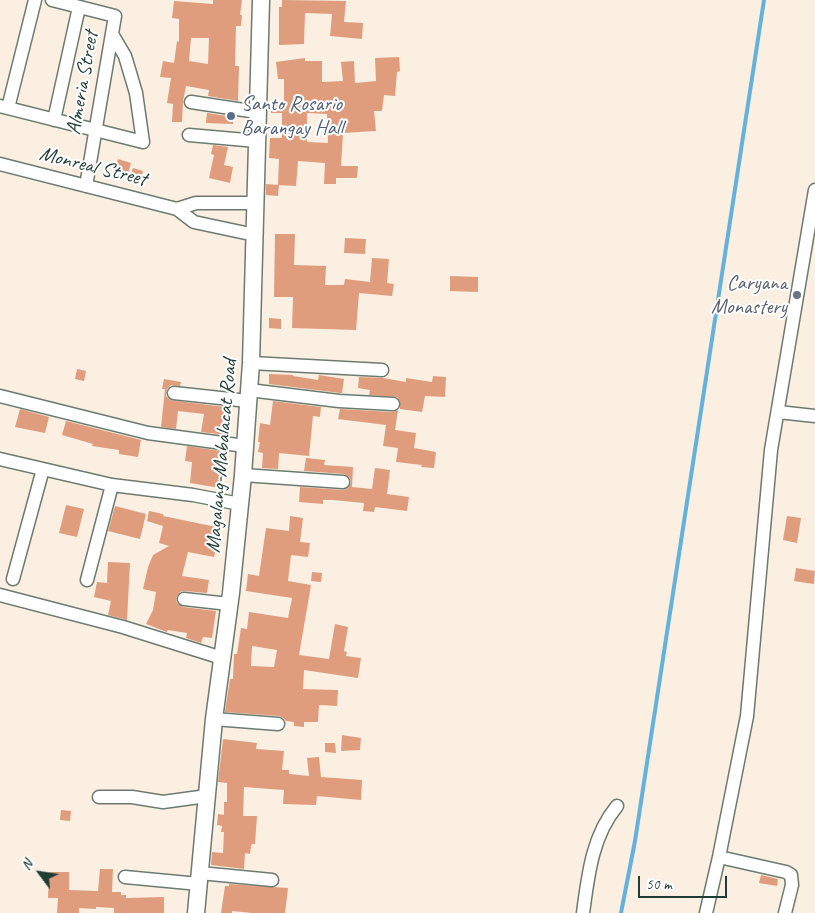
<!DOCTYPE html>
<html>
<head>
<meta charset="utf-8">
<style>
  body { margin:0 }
  #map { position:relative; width:815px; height:913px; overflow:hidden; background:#faefe0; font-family:Caveat,sans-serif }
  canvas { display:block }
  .north { position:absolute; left:15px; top:848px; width:50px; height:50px; -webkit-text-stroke:4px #fff; paint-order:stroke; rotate:301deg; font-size:14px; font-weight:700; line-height:20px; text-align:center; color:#1f3d34 }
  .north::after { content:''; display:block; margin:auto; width:18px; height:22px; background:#1f3d34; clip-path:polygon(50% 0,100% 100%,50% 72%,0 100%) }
  .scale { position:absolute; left:638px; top:876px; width:89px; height:22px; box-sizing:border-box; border:2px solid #1f3d34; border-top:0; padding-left:6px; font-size:15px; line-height:18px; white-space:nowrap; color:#1f3d34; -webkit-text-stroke:4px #fff; paint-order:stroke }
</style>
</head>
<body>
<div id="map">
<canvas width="815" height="913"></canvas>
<div class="north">N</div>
<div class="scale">50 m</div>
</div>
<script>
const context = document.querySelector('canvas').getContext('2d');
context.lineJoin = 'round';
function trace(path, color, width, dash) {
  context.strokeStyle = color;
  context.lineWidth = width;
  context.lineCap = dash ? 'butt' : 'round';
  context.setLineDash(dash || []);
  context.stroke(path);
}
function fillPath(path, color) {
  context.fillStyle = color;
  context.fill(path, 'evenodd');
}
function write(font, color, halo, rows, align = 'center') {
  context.font = font + ' Caveat,sans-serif';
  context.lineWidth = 4;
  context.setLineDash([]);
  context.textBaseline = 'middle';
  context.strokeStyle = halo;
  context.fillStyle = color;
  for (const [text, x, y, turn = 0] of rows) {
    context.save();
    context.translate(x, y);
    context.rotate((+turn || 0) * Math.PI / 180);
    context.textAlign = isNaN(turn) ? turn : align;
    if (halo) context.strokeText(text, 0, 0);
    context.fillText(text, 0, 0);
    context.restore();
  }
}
trace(new Path2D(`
  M621,913l14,-72 129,-841`), '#64b1dd', 4);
fillPath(new Path2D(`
  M213,0h29l-2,15h2l-1,11h-5l-1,40h4l-1,35 -30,-5 1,-6 -23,-4 -3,15 -1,21h-10l1,-18 -6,-1 4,-25 -11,-1 3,-16 11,2 3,-22 2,1v-23l-7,-1 2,-17 39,3zM191,38h18l-1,26 -19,-3z
  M282,0l64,1 -2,21 19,1 -1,16 -32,-3 2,-22 -27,-1 -1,31 -25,1v-38h3z
  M399,57l1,14 -3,1 -2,24 -11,-1 -2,16h-8l2,20 -33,2 -2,33h17l-1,12h-21v6h-12l1,-21 -27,-2 -2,25 -18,-1 1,-26 -10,-1 1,-20h12v-25h-11v-11l13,-1v-22h-6l-2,-17 29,-4v3h17v21l21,-1 -2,-19 13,-1 1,22 21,-2 -1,-23zM307,113l20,1 1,29 -21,-1z
  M207,113l26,4v7l-27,-1z
  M213,145l15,2 -4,18 9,2 -3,16 -21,-5 5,-23 -3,-1z
  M118,159l13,4 -3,10 -13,-4z
  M133,168l10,3 -4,13 -10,-4z
  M266,184l13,1 -1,11 -12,-1z
  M275,234h20l-1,31 32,1 -1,19h19l1,-6 25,3 2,-24 17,1 -2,24 7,1 -2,12 -33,-3 -3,37 -64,-2 1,-31h-19z
  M345,238l21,1 -1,15 -21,-1z
  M450,276l28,1v15l-28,-1z
  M269,318l12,1v10l-12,-1z
  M77,369l9,2 -2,10 -9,-2z
  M269,374l24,1v1l25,4 1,-5 25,4 -2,14h-2l-71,-9z
  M433,376l13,1 -1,20 -20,-1 -3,16 -22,-3v-8l-3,-4 -28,-2 1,-5 -12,-2 1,-11 24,1 23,4v-4l26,4z
  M164,379l17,3 -1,4 -9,-1 -4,4 -1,7 4,4 55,7 -3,18 7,1 -2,9 -26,-3 3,-18 -26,-3 -2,18 -15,-2 4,-38h-3z
  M273,401l48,6 -1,10 -7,-1 -4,40 -30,-3 -1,16 -16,-1 1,-15 -5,-1 2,-10h-2l2,-19 10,2z
  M20,409l29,8 -4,16 -30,-6z
  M340,409l53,3 5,-2 -3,20 21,3 -2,15 22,4 -2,16 -13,-1 1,-2 -26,-3 2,-14 -15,-2 3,-21 -48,-6z
  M66,421l75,19 -3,17 -19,-3v-4l-27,-4 1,-2 -31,-9z
  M187,446l41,6 -8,36 -30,-5 2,-21 -7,-1z
  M306,458l19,2 -1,5 29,2 -1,20 20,2 3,-21 15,2 -3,24 22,3 -2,14 -32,-4 -1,5 -11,-1 1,-8 -31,-3h-10v4l-24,-2 1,-15 43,3 4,-1 4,-6 -1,-5 -6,-4 -40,-3z
  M66,505l18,4 -7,28 -18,-4z
  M115,506l31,8 -6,25 -32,-8z
  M149,511l14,3v2l58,12 -7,29 -26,-5 -6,24 27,4 -2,13 -23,-2 -4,1 -4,6 1,5 6,4 33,4 -4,27 -9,-1 -2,6 -15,-5 1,-5 -19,-3 -1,2 -21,-8 7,-14 3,-18 -13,-3 5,-22 5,-12 16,-9 -10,-3 4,-17 -16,-5z
  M290,516l13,2 -3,24 10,1 -2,14 -17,-2 -3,26 23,4 -12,70 30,4 6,-35 13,3 -4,24 3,1 -1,4 15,2 -3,20 -54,-8 -1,19 35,1 -1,16 -18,-1 -1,17h-14v5l-10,-1v-4l-8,-1 -3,-3 -4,-2 -54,-4 5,-33h3l1,-25h3l4,-26 6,1 2,-17 39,6 4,-20 -46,-7 2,-17 11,2 7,-48 23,3zM252,646l25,4 -3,17 -23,-1z
  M787,516l14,2 -4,25 -14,-3z
  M108,562l22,1 -3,57 -19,-5 3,-14 -17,-4 3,-15 10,1z
  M796,568l19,3 -1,13 -20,-3z
  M312,572l10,1 -1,9 -10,-1z
  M342,735l19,3 -1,12 -19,1z
  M223,739l34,4 -1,6 28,2 -2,19h7v4l20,2 -2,-18 12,-1 2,20 41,3 -1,20 -44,-4 -1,9 -33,-1 1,-14 -40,-3 -1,29h14l-2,28h-3l-1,2 -1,8 -5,-1 -1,16 -33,-4 1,-13 11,1 1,-21h-3l1,-6 -5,-1 1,-11 6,1v-13h3v-19l-9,-1z
  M325,743h10l1,10 -11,-1z
  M61,810l10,1 -1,10 -10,-1z
  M100,869h13l-1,23h9v3h5v3l38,-1v16h-50v-5l-18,-1v2l-17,-1v5h-22l1,-15h-10l1,-26h20v18l29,1z
  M761,875l17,4 -1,7 -18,-3z
  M229,884l59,4 -3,25h-33l-20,-2v2h-11l4,-27h4z`), '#df9d7e');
const minor = new Path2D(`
  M52,0l63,16 -29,170
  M191,102l66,10
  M0,106l143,36 -7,-49 -11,-37 -13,-22
  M8,108l27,-108
  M54,120l25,-113
  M189,135l68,6
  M0,164l177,45 17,13 61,13
  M177,209l19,-6h59
  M251,363l131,7
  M249,390l90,11 54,3
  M174,393l74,8
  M0,396l148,37 97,13
  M778,412l37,4
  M0,459l112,26 81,10 47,9
  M243,475l100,7
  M13,579l30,-110
  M87,580l25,-95
  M0,595l123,32 99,31
  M184,599l45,5
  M214,719l64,5
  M99,797h33l31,5 44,-6
  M719,857l67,15 5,3 1,10 -7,28
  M200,873l72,7
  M125,877l74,7
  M583,913c5,-37 9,-77 34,-107
  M706,913l13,-56 28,-141 24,-266 44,-260`);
const major = new Path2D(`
  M196,913l18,-194 17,-126 12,-118 8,-112 10,-363`);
trace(minor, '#6c7b70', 15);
trace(major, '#6c7b70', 19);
trace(minor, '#fff', 12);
trace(major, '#fff', 16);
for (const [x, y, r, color] of [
  [231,116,5,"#5c6f8a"],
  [797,295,5,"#6b7280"]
]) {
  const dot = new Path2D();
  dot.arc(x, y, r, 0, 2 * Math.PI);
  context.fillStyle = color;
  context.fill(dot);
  trace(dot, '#fff', 2);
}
write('21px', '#1f3d34', '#fff', [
  ["Almeria Street",83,83,-80],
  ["Monreal Street",93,167,14],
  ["Magalang-Mabalacat Road",222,456,-85]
]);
write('21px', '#4e5e75', '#fff', [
  ["Santo Rosario",241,104],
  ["Barangay Hall",241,128]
], 'left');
write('21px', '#5b616d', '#fff', [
  ["Caryana",787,283],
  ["Monastery",787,307]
], 'right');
</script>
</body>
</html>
